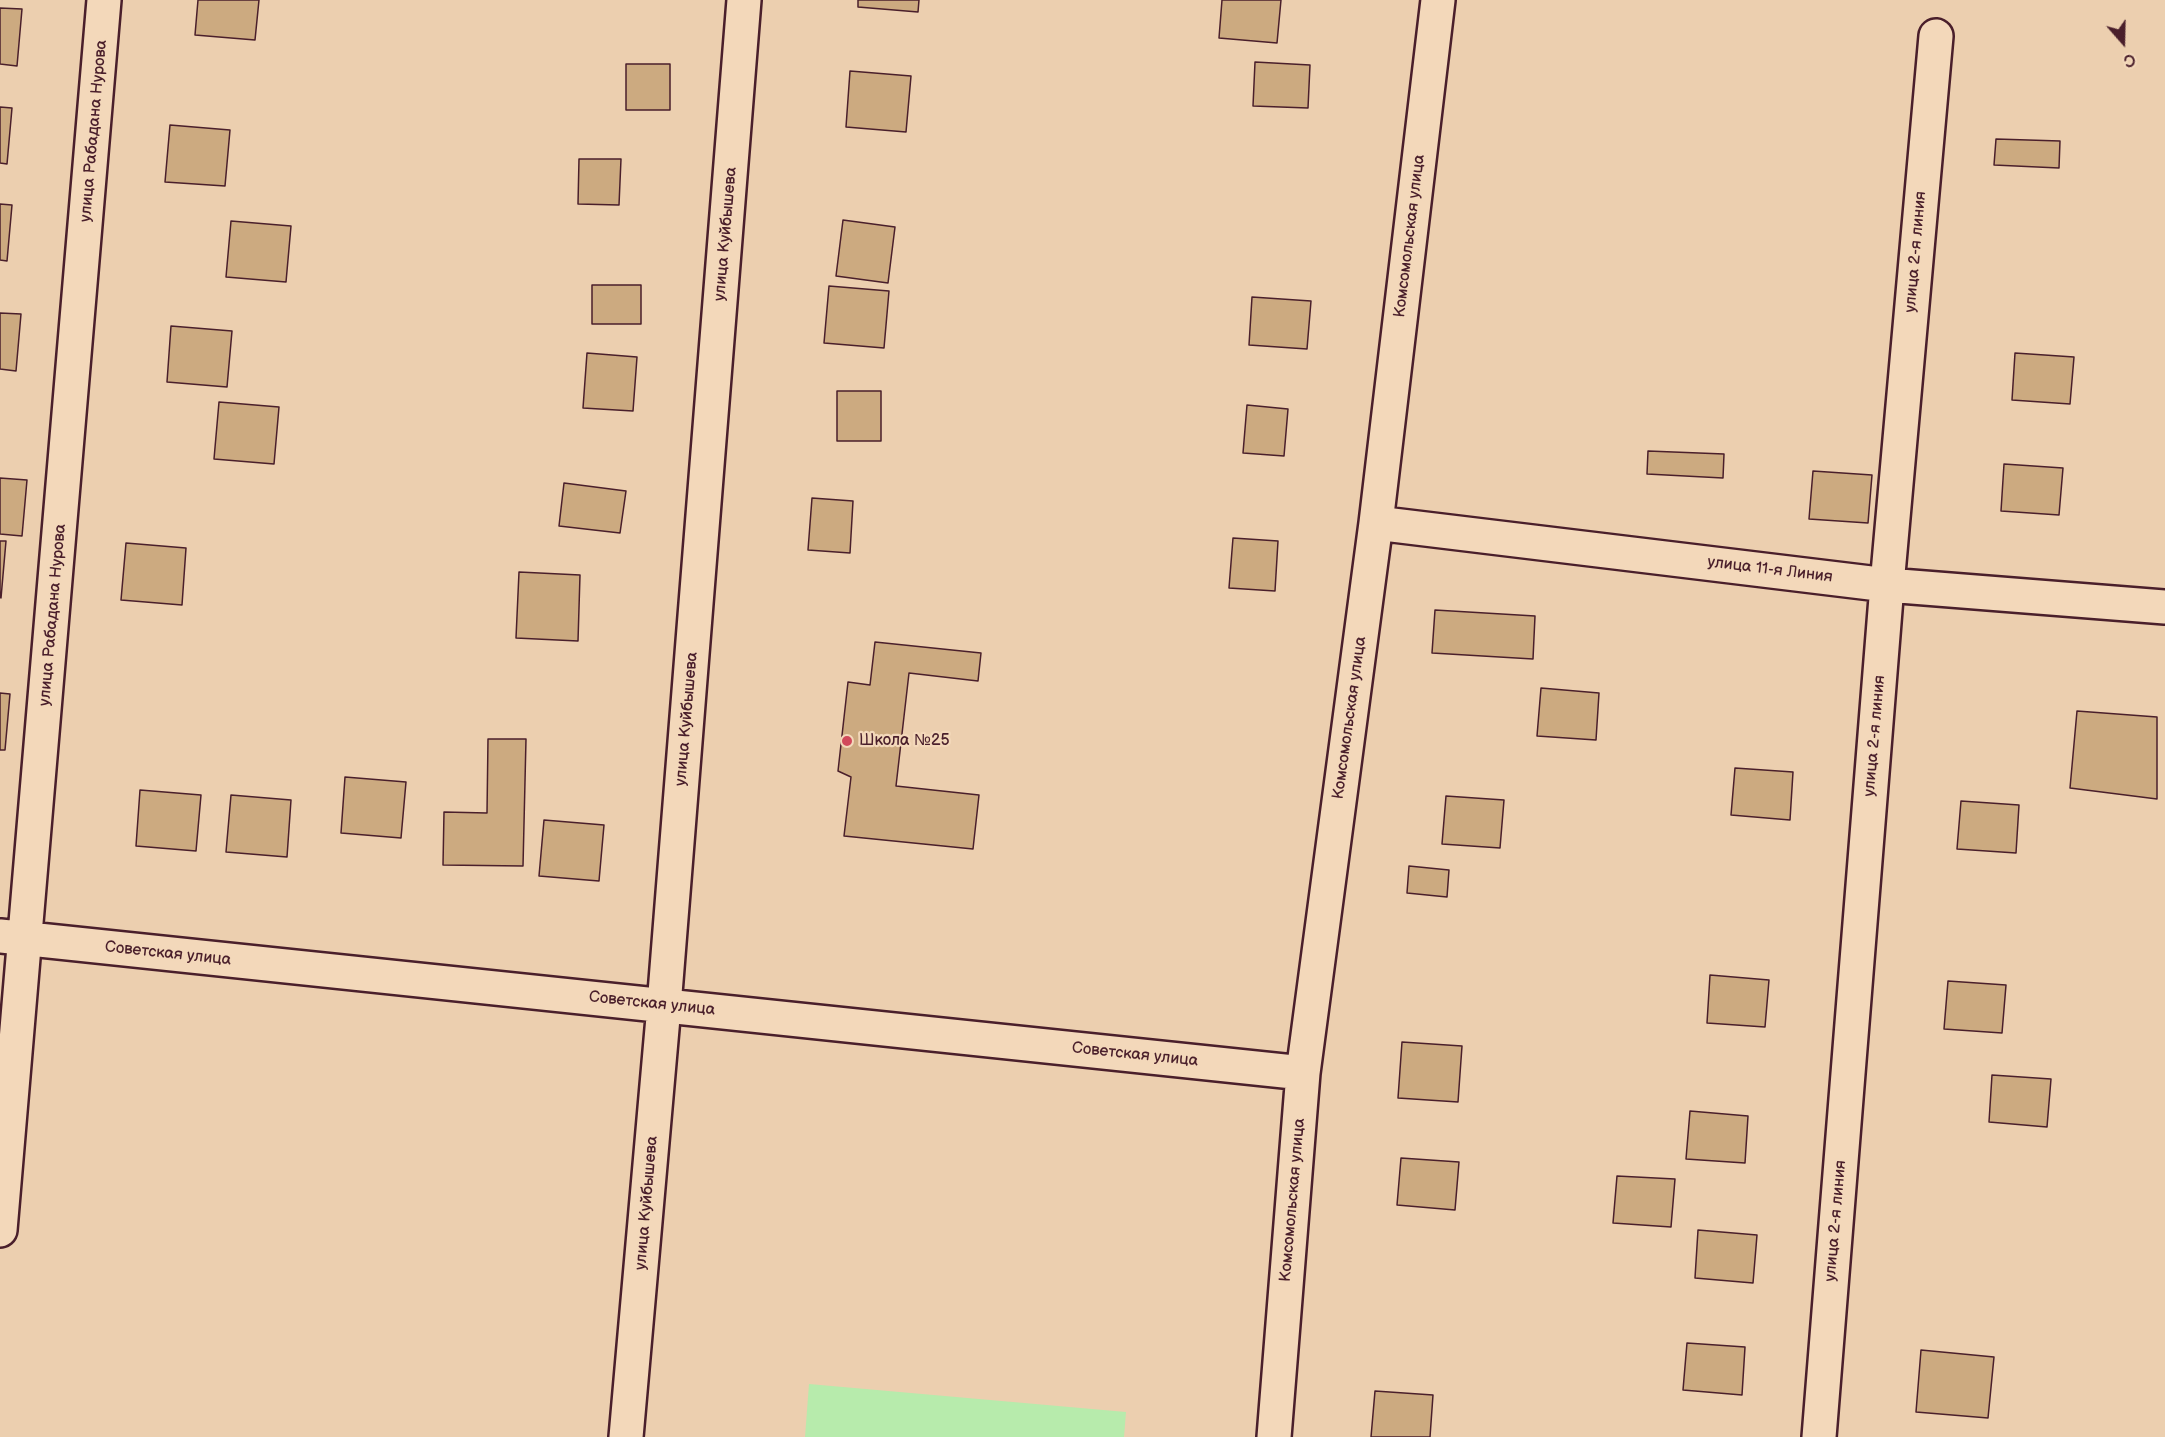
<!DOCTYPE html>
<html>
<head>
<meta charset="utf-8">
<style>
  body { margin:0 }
  #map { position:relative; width:2165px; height:1437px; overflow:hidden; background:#eccfaf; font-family:"Balsamiq Sans",sans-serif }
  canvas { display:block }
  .north { position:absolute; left:2093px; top:12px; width:60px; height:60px; -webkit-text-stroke:4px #f3d8ba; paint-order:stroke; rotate:160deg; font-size:16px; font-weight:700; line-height:24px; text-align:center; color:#4a1f2b }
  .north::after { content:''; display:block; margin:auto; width:21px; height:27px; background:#4a1f2b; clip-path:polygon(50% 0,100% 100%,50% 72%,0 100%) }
</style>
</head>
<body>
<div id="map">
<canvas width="2165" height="1437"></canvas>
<div class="north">С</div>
</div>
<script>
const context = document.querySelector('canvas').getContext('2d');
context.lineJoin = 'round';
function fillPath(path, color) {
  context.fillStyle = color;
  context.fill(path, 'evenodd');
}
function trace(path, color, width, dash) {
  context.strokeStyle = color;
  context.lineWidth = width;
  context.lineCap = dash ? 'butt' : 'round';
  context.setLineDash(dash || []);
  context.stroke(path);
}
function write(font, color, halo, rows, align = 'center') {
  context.font = font + ' "Balsamiq Sans",sans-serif';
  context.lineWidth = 4.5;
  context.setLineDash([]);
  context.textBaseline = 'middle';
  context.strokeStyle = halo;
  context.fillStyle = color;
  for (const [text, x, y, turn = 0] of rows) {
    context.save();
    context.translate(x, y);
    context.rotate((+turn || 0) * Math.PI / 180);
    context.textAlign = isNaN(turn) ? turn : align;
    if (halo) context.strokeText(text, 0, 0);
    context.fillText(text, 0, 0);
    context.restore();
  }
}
fillPath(new Path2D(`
  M809,1384l317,28 -2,25h-319z`), '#b7ebac');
const building = new Path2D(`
  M198,0h61l-4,40 -60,-5z
  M858,0h61l-1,12 -60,-5z
  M1222,0h59l-4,43 -58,-5z
  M0,8l22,1 -5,57 -17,-2z
  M1255,62l55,3 -2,43 -55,-2z
  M626,64h44v46h-44z
  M850,71l61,5 -5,56 -60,-5z
  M0,107l12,1 -5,56 -7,-1z
  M170,125l60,5 -5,56 -60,-4z
  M1996,139l64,2 -1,27 -65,-3z
  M579,159h42l-2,46 -41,-1z
  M0,204l12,1 -5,56 -7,-1z
  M843,220l52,7 -7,56 -52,-7z
  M231,221l60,5 -5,56 -60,-5z
  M592,285h49v39h-49z
  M829,286l60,5 -5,57 -60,-5z
  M1252,297l59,4 -4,48 -58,-4z
  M0,313l21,1 -5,57 -16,-2z
  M171,326l61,5 -5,56 -60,-5z
  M587,353l50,4 -4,54 -50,-3z
  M2015,353l59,4 -4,47 -58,-4z
  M837,391h44v50h-44z
  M219,402l60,5 -5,57 -60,-5z
  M1247,405l41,4 -4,47 -41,-3z
  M1648,451l76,3 -1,24 -76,-4z
  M2004,464l59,4 -4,47 -58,-4z
  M1813,471l59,4 -4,48 -59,-4z
  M0,478l27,2 -5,56 -22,-2z
  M564,483l62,8 -6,42 -61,-7z
  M812,498l41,3 -3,52 -42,-3z
  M1233,538l45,3 -3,50 -46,-3z
  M0,541h6l-5,57 -1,-1z
  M126,543l60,5 -4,57 -61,-5z
  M519,572l61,3 -2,66 -62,-3z
  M1435,610l100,6 -2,43 -101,-6z
  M875,642l106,11 -3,28 -69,-8 -13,113 83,9 -6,54 -129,-13 7,-59 -13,-6 10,-89 22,3z
  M1541,688l58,5 -3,47 -59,-4z
  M0,693l10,1 -5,56h-5z
  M2077,711l80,6v82l-87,-11z
  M488,739h38l-3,127 -80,-1 1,-53 43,1z
  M1735,768l58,4 -3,48 -59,-5z
  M345,777l61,5 -5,56 -60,-5z
  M140,790l61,5 -5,56 -60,-5z
  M231,795l60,5 -4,57 -61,-5z
  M1446,796l58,4 -4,48 -58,-4z
  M1961,801l58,4 -3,48 -59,-4z
  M544,820l60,5 -5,56 -60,-5z
  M1409,866l40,4 -2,27 -40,-4z
  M1710,975l59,5 -4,47 -58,-4z
  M1948,981l58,4 -4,48 -58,-4z
  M1402,1042l60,4 -4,56 -60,-4z
  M1992,1075l59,4 -4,48 -58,-5z
  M1690,1111l58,5 -3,47 -59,-4z
  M1401,1158l58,4 -4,48 -58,-5z
  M1617,1176l58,3 -4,48 -58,-4z
  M1698,1230l59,5 -4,48 -58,-5z
  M1687,1343l58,4 -3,48 -59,-5z
  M1921,1350l73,7 -6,61 -72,-6z
  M1375,1391l58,4 -3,42h-59z`);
fillPath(building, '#ccaa80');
trace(building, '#4a1f2b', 1.5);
const minor = new Path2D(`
  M1376,523l511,62 278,22
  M0,936l1303,137
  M0,1230l104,-1230
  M626,1437l38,-431 80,-1006
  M1274,1437l29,-364 73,-550 62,-523
  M1819,1437l68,-852 49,-549`);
trace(minor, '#4a1f2b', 38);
trace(minor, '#f3d8ba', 33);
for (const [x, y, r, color] of [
  [847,741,6,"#d1495b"]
]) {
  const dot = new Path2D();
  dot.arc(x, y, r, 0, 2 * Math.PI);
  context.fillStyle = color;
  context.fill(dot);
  trace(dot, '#f3d8ba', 2);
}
write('16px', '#4a1f2b', '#f3d8ba', [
  ["улица Рабадана Нурова",94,131,-85],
  ["улица Куйбышева",726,234,-85],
  ["Комсомольская улица",1410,236,-83],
  ["улица 2-я линия",1916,252,-85],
  ["улица 11-я Линия",1770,570,7],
  ["улица Рабадана Нурова",53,615,-85],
  ["Комсомольская улица",1350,718,-82],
  ["улица Куйбышева",687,719,-85],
  ["улица 2-я линия",1875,736,-85],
  ["Советская улица",168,954,6],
  ["Советская улица",652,1004,6],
  ["Советская улица",1135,1055,6],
  ["Комсомольская улица",1293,1200,-85],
  ["улица Куйбышева",647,1203,-85],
  ["улица 2-я линия",1836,1221,-85]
]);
write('16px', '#4a1f2b', '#f3d8ba', [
  ["Школа №25",859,741]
], 'left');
</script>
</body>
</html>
